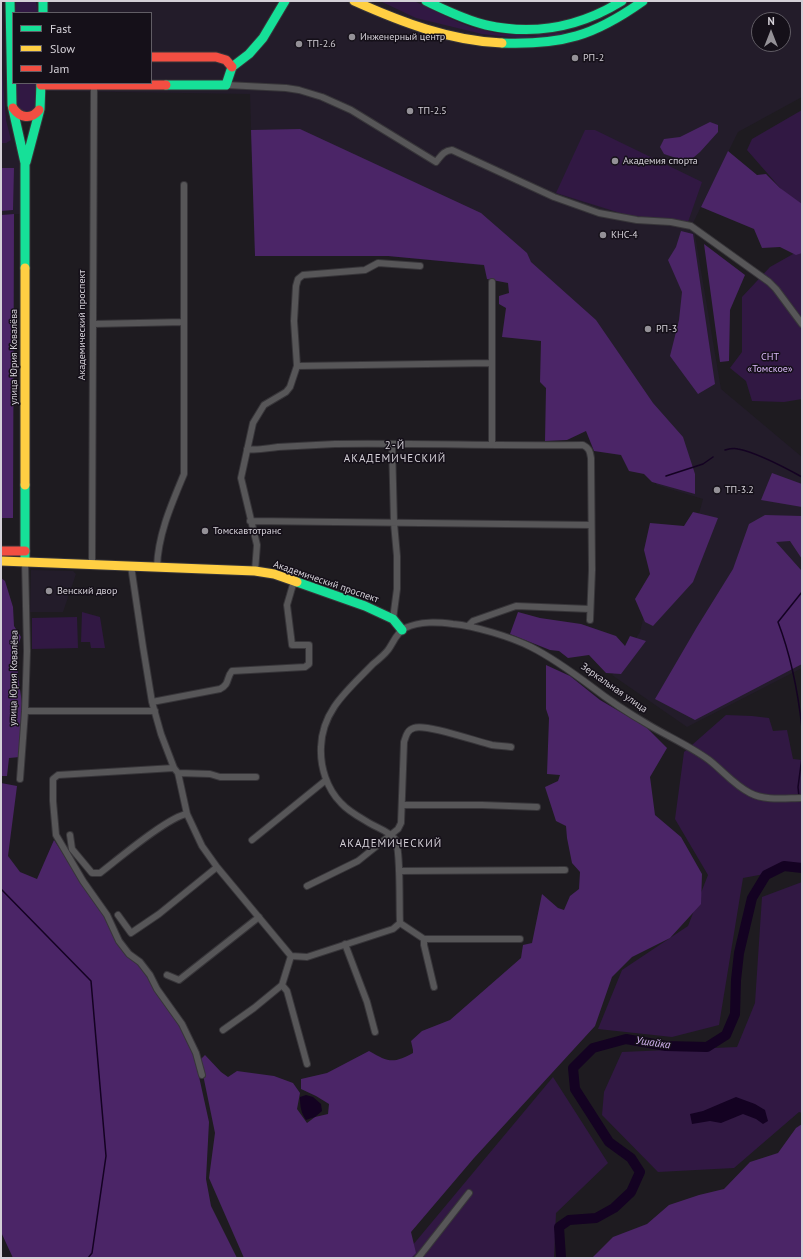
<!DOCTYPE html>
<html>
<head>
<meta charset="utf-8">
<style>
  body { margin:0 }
  #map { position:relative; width:803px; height:1259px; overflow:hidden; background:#1e1b20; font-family:"PT Sans",sans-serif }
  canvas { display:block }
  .frame { position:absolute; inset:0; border:2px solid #d4d0d7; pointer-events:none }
  .legend { position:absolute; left:12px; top:12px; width:140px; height:72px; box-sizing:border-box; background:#151019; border:1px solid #615d65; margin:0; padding:5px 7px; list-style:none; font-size:12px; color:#d4d0d7 }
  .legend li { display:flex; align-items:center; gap:8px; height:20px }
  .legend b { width:20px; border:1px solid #615d65 }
  .north { position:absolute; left:751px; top:12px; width:40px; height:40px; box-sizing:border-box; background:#151019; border:1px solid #615d65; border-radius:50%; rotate:0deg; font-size:11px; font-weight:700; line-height:16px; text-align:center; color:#d4d0d7 }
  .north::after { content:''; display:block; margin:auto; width:14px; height:18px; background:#949197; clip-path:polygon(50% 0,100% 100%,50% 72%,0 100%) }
</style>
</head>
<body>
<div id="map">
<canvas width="803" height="1259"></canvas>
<div class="frame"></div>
<ul class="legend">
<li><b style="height:5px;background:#16e098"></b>Fast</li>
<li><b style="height:5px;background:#ffcf43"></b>Slow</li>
<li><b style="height:5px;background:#f24e42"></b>Jam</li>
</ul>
<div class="north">N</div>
</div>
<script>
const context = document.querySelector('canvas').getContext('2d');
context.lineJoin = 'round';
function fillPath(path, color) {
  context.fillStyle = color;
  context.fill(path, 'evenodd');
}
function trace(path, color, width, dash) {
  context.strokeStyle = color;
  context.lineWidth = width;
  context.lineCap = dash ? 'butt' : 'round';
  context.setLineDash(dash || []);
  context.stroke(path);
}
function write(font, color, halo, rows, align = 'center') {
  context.font = font + ' "PT Sans",sans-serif';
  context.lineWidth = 3;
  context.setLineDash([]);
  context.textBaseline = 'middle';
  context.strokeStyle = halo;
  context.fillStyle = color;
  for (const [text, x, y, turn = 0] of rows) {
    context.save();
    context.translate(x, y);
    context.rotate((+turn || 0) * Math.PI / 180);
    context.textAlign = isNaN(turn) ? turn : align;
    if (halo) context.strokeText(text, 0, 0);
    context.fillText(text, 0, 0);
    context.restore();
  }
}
fillPath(new Path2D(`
  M1,1h2l1,3 1,51 14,101 1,58 -19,1z
  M49,1h753v96l-64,35 -45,91 28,166 81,68v211l-115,59 -75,-52 28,-43 17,-74h30l16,-59 -46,-14 -138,-216 -131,-13h-133l-5,-162 -202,-3v-8h103v-70h-102zM759,20h24v24h-24z
  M31,570l42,1 3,3 -13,38h-33z`), '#231c2a');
fillPath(new Path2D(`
  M16,1h20l2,12h-23z
  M380,1h34l44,21 13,5 25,6 36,3 32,-4 1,1 -1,2 -36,4 -46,-5 -66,-16z
  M1,69l1,1 4,50 5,20 -5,3h-5z
  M15,83h23l-3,26 -5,4 -10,-2 -4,-5z
  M802,110v103l-55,-63 5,-11z
  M585,130h10l107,52 -14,40 -55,-5 -77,-24z
  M802,249v150l-18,3 -32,-1 -6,-20 -16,-13 12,-16v-55l28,-30z
  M82,612l18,5 5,31h-14l-1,-6h-9z
  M77,617l1,31 -46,1v-31z
  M726,715l26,1 17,2 4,13 14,-1 6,29 9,1v107l-59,11 -24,147 -47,12 -74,-8 24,-59 66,-44 20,-51 -33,-56 9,-67z
  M802,882v231l-3,-1 -65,56 -76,4 -56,-57 2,-23 18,-40 115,-5 18,-44 7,-106z
  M553,1077l55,86 -52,50 -2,45h-152z`), '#311843');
fillPath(new Path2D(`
  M710,122l8,3v7l-18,20 -12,10 -24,-8 -4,-7 4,-8 16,-2z
  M300,129l181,84 46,40 4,9 65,58 57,83 30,34 12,37v20l-43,-12 -8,-8 -15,-3 -8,-16 -27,-4 -8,-20 -19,9 -22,1 1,-53 -6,-6 1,-41 -39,-4 4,-29 -7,-4v-8l10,-3 -1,-10 -21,-4 -3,-14 -96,-9h-133l-4,-126z
  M728,151l29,24 9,-1 14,14 22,16v49l-6,2 -16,-8 -18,1 -8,-19 -53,-22z
  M1,168h13l-1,42 -12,1z
  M14,214l-1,304h-12v-303z
  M681,231l12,3 22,150 -17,10 -28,-38 9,-36 3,-28 -14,-32 8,-13z
  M704,244l41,31 -15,35 -1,51 -9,1z
  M772,473l30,11v23l-41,-7z
  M693,512l25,6 -25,64 -40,44 -8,-4 -10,-23 15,-25 -6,-24 6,-27 34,3z
  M765,515l37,1v43l-12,-18 -14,1 25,28 1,94 -107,56 -40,-21 42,-72 36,-58 16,-45z
  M1,578l4,3 8,26 1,19 7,11c-9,23 0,50 2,74 1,15 -2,31 -3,46l-11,1 -2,18h-6z
  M518,612l22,6 41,6 35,12 9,10 5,-10 16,5 -25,33 -15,-1 -17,-18 -21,3 -9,-7 -9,-1 -40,-16z
  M546,665l24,11 30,24 46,27 21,21 -17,29 5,38 26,22 21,37 -1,30 -31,34 -38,19 -20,20 -17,49 -121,132 -63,74 5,21 -5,5h-167l-35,-80 6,-45 -15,-73 5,-5 16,17 7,5 9,-6 37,5 19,7 7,10 -3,16 10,14 8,-6 13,-3 1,-10 -13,-8 -15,-7v-10l26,-6 42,-22c19,11 24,13 44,2v-3l-2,-9 11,-10 28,-11 71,-62 2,-13 9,-2 10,-49 16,14 6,2 6,-14 9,-7 1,-17 -8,-9 -5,-25 -1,-12 -10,-5 -11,-34 13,-6 2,-6 -13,-1 2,-56 -3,-9z
  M1,783l16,3 -9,70 12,16 17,7 17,-39 51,77 12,24 24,24 47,75 8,23 13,59 -3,57 5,27 26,52h-224l-12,-26z
  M802,1124v134h-210l21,-21 34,-13 22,-19 30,-10 25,-6 26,-27 28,-9 18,-25z`), '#4b2567');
fillPath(new Path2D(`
  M306,1095l7,2 8,7 1,7 -7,6 -9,3c-5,-7 -6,-14 -6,-23z
  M736,1097l19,7 10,6 3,11 -5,3 -7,-5 -13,-5 -22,9 -11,-2 -18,3 -2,-10 13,-3z`), '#140222');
trace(new Path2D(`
  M725,450c4,-1 9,-2 13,-1 20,4 46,18 64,28
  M666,476l37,-12 10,-7
  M802,592l-24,30c13,34 20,70 24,106
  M799,797l-1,-10 4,-30
  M1,889l90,92 15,175 -14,97 -4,5`), '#140222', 1.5);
trace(new Path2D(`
  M561,1258l-2,-31 10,-7 27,-2 18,-10 17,-16 9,-20 -9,-14 -22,-16 -34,-53 -2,-21 20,-20 33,-9 40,7 41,1 19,-12 9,-21 1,-34 3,-27 13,-55 14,-23 18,-9 18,2`), '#140222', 10);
const street = new Path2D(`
  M226,85l60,3 13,2 23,7 29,13 85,52c5,-6 7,-11 16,-12l102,47 45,16 38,7 34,2 20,4 78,56 7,7 26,35
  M492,282v162
  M93,324l91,-2
  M297,366l194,-3
  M392,444l2,79 3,33v33l-4,30
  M247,449c10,2 21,-1 31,-2 19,-1 38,-2 57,-3 83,-1 165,2 248,1 6,3 7,6 8,13l1,112 -2,50
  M250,521l341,4
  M92,564l2,-479
  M131,566l12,81 9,55 9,32 13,34 4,5 9,41 15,32 15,21 74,89 16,1 86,-28 7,-6c-1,-14 1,-75 -5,-84 -5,-7 -17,-11 -24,-15 -10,-6 -22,-12 -30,-21 -14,-14 -21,-36 -20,-56 1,-37 28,-58 52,-83 5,-4 11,-9 15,-14 5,-7 9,-18 17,-22 16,-7 32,-6 48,-4 22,2 58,13 78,23 22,11 41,25 61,40 18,14 38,27 57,38 20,12 41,21 60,35 13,10 25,25 41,33 15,8 36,5 52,5
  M157,567c1,-33 15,-64 27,-93v-289
  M255,571l2,-26 -16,-67 12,-55 11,-18 22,-13 4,-5 7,-21 -3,-45 2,-35 2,-7 5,-4 62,-5 13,-7 42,3
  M468,626l5,-5 43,-15 74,3
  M152,702l68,-13c10,-5 6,-11 12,-18l73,-4 4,-3v-19h-17l-5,-40 7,-24
  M25,711h130
  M174,768l-116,7 -5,4v22l3,34 27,46 24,34 12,26 10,13 11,8 10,13 7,14 25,35 14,29 6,22
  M178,773l32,1 10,3h36
  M20,779l5,-68 2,-60 -2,-90
  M402,805h80l55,2
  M70,835l2,14 20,24h8c17,-13 69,-57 87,-59
  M252,840l74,-60
  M399,871l166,-1
  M307,886l51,-25 40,-32 3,-6 3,-81c2,-6 3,-12 10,-14 11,-5 64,14 78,17 6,1 13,1 19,2
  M118,915l13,18 28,-19 58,-47
  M400,923l24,16h96
  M424,939v6l10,42
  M345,944l22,58 8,30
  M167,975l12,5 80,-63
  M282,985l5,6 20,73
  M223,1030l31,-22 28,-23 9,-29
  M418,1258l51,-65`);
const fast = new Path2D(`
  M10,1l2,104 13,58v105
  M43,1v12
  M426,1c19,9 39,19 60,24 49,11 94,2 136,-24
  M502,43c60,2 92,-7 141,-42
  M166,85h60l6,-18 17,-13 14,-16 22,-37
  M26,162l14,-53 1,-26
  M25,485v76
  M297,582l68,24 28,13 9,11`);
const slow = new Path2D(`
  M354,1c47,21 96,40 148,42
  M25,268v217
  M1,561l254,10 19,3 23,8`);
const jam = new Path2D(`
  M151,57h65l10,3 6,7
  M41,85h125
  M13,108c7,10 18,12 26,2
  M1,551h24`);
trace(street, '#373539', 8);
trace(fast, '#373539', 11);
trace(slow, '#373539', 11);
trace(jam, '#373539', 11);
trace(street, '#575658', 6);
trace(fast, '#16e098', 9);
trace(slow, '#ffcf43', 9);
trace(jam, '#f24e42', 9);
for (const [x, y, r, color] of [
  [352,37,4,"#949197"],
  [299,44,4,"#949197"],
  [575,58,4,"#949197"],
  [410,111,4,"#949197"],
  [615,161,4,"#949197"],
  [603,235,4,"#949197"],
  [648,329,4,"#949197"],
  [717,490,4,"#949197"],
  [205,531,4,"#949197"],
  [49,591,4,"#949197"]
]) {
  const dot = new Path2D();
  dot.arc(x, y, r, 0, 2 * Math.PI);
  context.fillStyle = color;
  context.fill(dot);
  trace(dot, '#151019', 1.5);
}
write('10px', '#d4d0d7', '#151019', [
  ["Инженерный центр",360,37],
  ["ТП-2.6",307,44],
  ["РП-2",583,58],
  ["ТП-2.5",418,111],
  ["Академия спорта",623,161],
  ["КНС-4",611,235],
  ["РП-3",656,329],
  ["ТП-3.2",725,490],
  ["Томскавтотранс",213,531],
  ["Венский двор",57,591]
], 'left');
write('10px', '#d4d0d7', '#151019', [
  ["Академический проспект",82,325,-90],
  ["улица Юрия Ковалёва",14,357,-90],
  ["Академический проспект",326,582,19],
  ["улица Юрия Ковалёва",14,678,-89],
  ["Зеркальная улица",614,688,35]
]);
write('10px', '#dbb9f9', '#151019', [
  ["СНТ",770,357],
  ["«Томское»",770,369]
]);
context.letterSpacing = '1px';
write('11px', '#d4d0d7', '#151019', [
  ["2-Й",395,446],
  ["АКАДЕМИЧЕСКИЙ",395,459],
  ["АКАДЕМИЧЕСКИЙ",391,844]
]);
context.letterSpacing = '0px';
write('italic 11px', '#d9b7f7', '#151019', [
  ["Ушайка",653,1043,8]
]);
</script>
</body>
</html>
